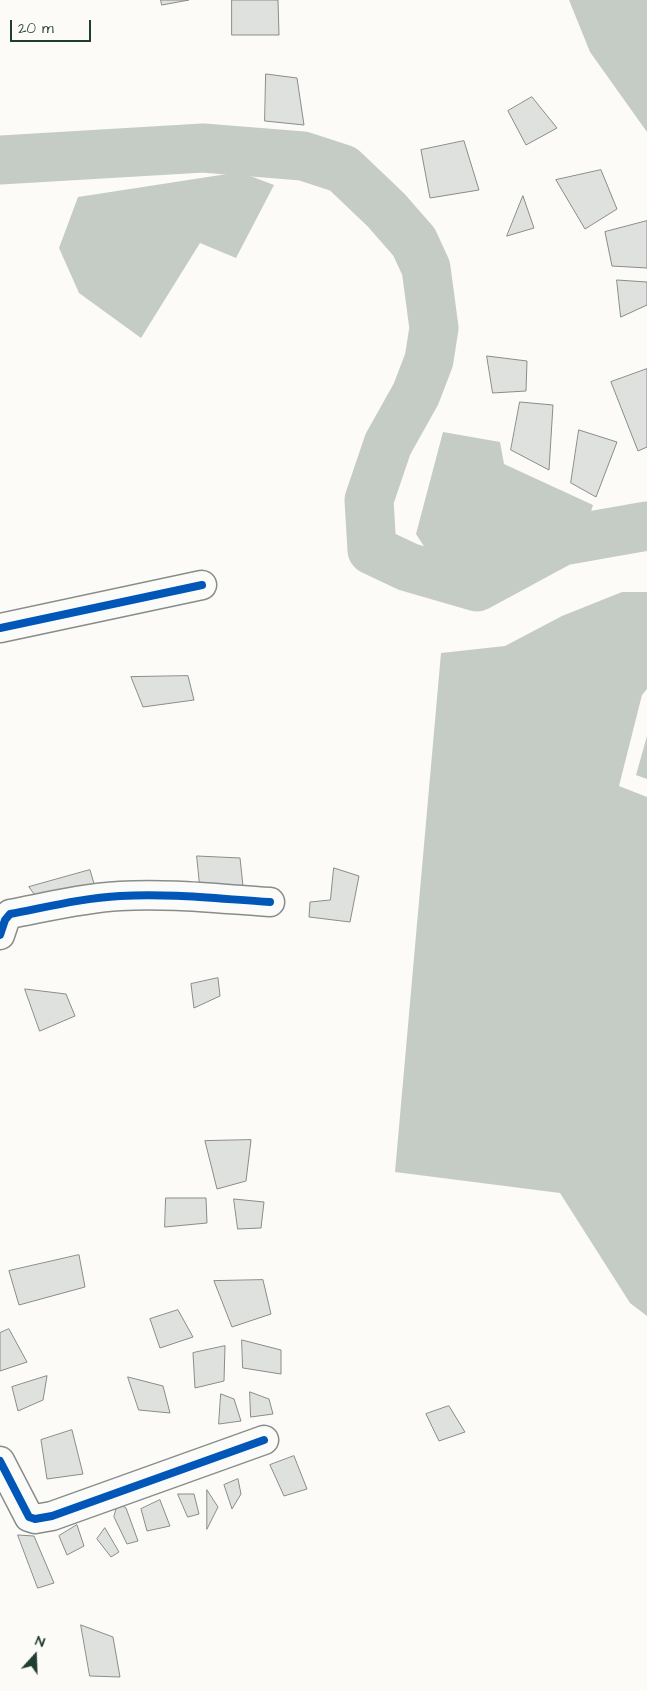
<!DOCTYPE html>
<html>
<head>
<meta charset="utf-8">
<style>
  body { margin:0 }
  #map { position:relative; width:647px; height:1691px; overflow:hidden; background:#fcfbf8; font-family:"Architects Daughter",sans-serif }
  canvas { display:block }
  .north { position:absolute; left:10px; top:1631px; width:50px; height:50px; -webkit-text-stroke:4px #fdfcf7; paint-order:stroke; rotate:20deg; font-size:14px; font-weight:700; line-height:20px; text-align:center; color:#1f3d34 }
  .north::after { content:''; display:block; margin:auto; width:18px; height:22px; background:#1f3d34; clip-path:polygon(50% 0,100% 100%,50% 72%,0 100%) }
  .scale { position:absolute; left:10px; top:20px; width:81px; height:22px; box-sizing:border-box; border:2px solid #1f3d34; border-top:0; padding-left:6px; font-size:15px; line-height:18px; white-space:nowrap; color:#1f3d34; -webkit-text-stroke:4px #fdfcf7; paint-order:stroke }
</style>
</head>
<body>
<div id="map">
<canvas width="647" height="1691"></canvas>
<div class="north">N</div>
<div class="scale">20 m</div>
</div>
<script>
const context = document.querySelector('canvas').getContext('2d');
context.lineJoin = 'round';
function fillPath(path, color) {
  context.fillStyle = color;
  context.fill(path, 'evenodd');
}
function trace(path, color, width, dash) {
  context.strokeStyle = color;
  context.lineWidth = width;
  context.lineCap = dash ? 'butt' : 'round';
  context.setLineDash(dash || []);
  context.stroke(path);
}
fillPath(new Path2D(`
  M569,0h78v132l-57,-80z
  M240,172l34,13 -38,73 -36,-15 -59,95 -62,-45 -20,-45 19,-51z
  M443,432l57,10 4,22 89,41 -4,13 -113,51 -45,-12 -15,-23z
  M622,592h25v97l-5,6 -23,91 28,11v519l-17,-13 -70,-110 -165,-21 46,-519 64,-7 57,-30z
  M647,736v43l-11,-4z`), '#c5ccc6');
trace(new Path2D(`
  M0,160l203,-12 100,8 40,13 43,41 28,32 12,26 8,60 -5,32 -13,34 -28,50 -19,56 3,50 36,17 69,20 85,-46 85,-15`), '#c5ccc6', 49);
const building = new Path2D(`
  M161,0h28l-27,5z
  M232,0h46l1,35h-47z
  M266,74l31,4 7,47 -39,-4z
  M532,97l25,31 -31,17 -18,-34z
  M464,141l15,49 -49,8 -9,-48z
  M601,170l16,39 -32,20 -29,-49z
  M523,196l11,32 -27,8z
  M647,221v47l-35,-2 -7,-34z
  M617,280l30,2v23l-26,12z
  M487,356l40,5 -1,30 -33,2z
  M647,369v78l-9,4 -27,-69z
  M520,402l33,3 -4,65 -38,-20z
  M579,430l38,12 -21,55 -25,-14z
  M188,676l6,24 -51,7 -12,-30z
  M197,856l43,2 3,28 -43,-1z
  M334,868l25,8 -9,46 -41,-5 1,-15 20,-2z
  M90,870l5,17 -58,11 -8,-11z
  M218,978l2,18 -26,12 -3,-24z
  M25,989l41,5 9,22 -35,15z
  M251,1140l-5,41 -29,8 -12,-48z
  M166,1198h40l1,25 -42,4z
  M234,1199l30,3 -3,26 -23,1z
  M79,1255l6,32 -66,18 -10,-34z
  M263,1280l8,34 -39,13 -18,-46z
  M178,1310l15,27 -33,11 -10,-29z
  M9,1329l18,33 -27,9v-38z
  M242,1340l39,10v24l-38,-6z
  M225,1346l-1,35 -29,7 -2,-35z
  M47,1376l-4,24 -25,11 -6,-24z
  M128,1377l35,9 7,27 -31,-3z
  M250,1392l19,7 4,15 -22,3z
  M221,1394l13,5 7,22 -22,3z
  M449,1406l16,26 -26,9 -13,-27z
  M72,1430l11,44 -36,5 -6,-39z
  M294,1456l13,33 -23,7 -14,-31z
  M238,1479l3,15 -9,15 -8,-24z
  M207,1490l11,17 -11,22z
  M178,1494h16l5,20 -11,3z
  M160,1500l10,26 -23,5 -6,-22z
  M118,1503l8,5 12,33 -11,3 -13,-27z
  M77,1525l7,21 -17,9 -8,-19z
  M105,1528l14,24 -8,5 -14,-18z
  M18,1535l16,1 20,47 -16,5z
  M81,1625l32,12 7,40 -30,-1z`);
fillPath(building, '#dfe1de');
trace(building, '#888d8a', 1);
const minor = new Path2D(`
  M0,628l202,-43
  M0,935l5,-15 5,-6c37,-7 73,-16 110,-18 50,-3 100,3 150,6
  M0,1461l29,56 6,2 17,-3 212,-76`);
trace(minor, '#888d8a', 31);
trace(minor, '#fbfbf9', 28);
trace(new Path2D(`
  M0,628l202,-43
  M0,935l5,-15 5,-6c37,-7 73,-16 110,-18 50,-3 100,3 150,6
  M0,1461l29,56 6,2 17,-3 212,-76`), '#0057b8', 8);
</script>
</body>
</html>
